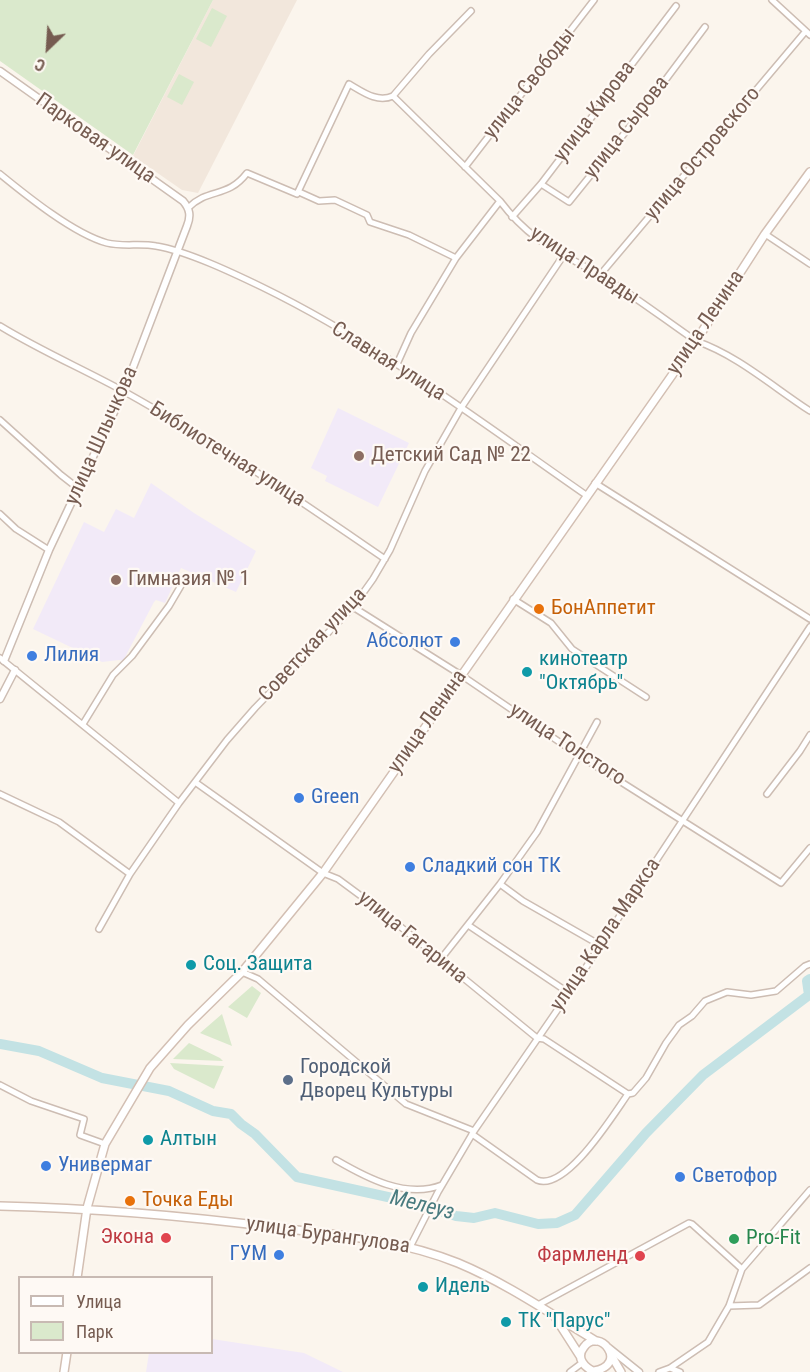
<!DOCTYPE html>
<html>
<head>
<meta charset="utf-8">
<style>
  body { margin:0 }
  #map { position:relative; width:810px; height:1372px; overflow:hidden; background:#fbf5ed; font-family:"Roboto Condensed",sans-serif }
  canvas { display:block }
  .legend { position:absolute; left:18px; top:1276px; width:195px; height:78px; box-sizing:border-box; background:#fef9f4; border:2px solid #c8bab3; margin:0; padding:8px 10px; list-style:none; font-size:18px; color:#765c51 }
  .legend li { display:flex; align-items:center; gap:12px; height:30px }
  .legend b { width:30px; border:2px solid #c8bab3 }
  .north { position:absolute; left:18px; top:18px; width:60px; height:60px; -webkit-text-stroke:4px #fef9f4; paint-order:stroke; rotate:205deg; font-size:16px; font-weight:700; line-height:24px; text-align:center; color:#765c51 }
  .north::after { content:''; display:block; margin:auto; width:21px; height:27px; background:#765c51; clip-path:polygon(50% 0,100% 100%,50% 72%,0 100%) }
</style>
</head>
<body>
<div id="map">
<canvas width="810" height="1372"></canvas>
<ul class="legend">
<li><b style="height:8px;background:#fff"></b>Улица</li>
<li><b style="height:16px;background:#dae9cc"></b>Парк</li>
</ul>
<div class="north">С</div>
</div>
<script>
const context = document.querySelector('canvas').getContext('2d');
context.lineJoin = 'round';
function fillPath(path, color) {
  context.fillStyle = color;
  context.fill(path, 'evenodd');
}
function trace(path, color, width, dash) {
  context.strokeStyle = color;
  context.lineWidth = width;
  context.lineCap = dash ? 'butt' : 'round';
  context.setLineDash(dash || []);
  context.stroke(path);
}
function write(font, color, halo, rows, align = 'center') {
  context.font = font + ' "Roboto Condensed",sans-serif';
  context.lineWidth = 4.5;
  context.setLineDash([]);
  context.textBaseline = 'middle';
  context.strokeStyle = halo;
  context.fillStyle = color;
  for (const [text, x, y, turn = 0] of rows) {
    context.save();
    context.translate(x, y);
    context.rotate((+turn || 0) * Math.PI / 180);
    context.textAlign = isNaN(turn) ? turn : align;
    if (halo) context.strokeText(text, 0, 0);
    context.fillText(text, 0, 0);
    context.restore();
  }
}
fillPath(new Path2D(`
  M213,0h84l-99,193 -16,-3 -49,-34z`), '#f2e7dc');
fillPath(new Path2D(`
  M338,408l71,35 -31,64 -53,-26 2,-5 -16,-8z
  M151,483l43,30 62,38 -20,41 -55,-24 -16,35 -9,-3 -2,2 -31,59 -4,-1 -17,2 -69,-33 51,-107 20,10 12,-23 18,9z
  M212,1339l92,14 39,19h-197l3,-19 63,-1z`), '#f2eaf8');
fillPath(new Path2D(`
  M0,0h213l-80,155 -133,-94z
  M212,8l15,8 -16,31 -15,-8z
  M179,74l15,8 -12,23 -15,-8z
  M252,986l9,7 -14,25 -19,-11z
  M222,1014l10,32 -32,-13z
  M189,1043l31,15 3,3 -50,-2z
  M170,1063l54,3 -10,23 -40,-20z`), '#dae9cc');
trace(new Path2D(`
  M0,1044l39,7 63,27 67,13 44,20 18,3 10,10 14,10 42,43 118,26 41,13 18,2 21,-5 43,11 19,-1 18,-8 71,-82 57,-58 106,-80 -2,-14 3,-2`), '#c3e2e4', 10);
const minor = new Path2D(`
  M772,0l38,35
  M393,96l36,-42 42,-43
  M465,167l129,-167
  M0,174c27,22 74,60 107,69 16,4 33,0 49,3 31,5 77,27 106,41 115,56 219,135 324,208
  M541,184l28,18 71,-88 65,-87
  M299,192l20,9 16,-1 32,15 3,7 39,13 47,23
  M188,208c21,-21 39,-9 59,-35l50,21 52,-110c14,8 28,19 44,12l107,105c31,41 58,50 100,74 33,20 64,44 96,66 41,14 77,46 114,70
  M512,217l29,-33 135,-178
  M765,234l45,30
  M600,275l205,-243
  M0,326c41,25 83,43 125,66 90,50 175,109 260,167
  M397,364l14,-31 45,-75 44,-57
  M0,420l61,55 18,14
  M595,483l215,136
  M0,514l16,15 33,21
  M513,599l38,24 21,26 74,48
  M353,607l108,68 119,81 201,127 29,-35
  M0,658l179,145
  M83,724l30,-49 19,-19 37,-50 17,-29
  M195,782l128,91 15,6 42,31 157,128 7,1 84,55
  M0,794l59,28 71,52
  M767,794l33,-43 10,-16
  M500,884l23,17 77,44
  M468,925l101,68
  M99,929l31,-55 49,-71 48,-63 28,-32 98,-101 20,-28 17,-29 35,-79 36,-63 102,-152
  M440,960l60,-76 37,-52 60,-110
  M242,972l16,7 148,125 68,27
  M0,1085l31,16 53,18 -4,16 25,9
  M472,1134l65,46c29,12 76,-65 91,-86l5,-1 13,-15 20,-35 13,-18 13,-9 13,-15 22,-9 24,3 25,-4 29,-25 5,-2
  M336,1160c31,18 70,39 106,25
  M410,1247l28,-55 36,-61 95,-138 241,-366
  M538,1305l151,-82 3,1 50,45
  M729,1306l30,-1 51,-37
  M670,1368l10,4
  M570,1372l12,-9
  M659,1372l11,-4 38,-26 21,-36 13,-37 68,-79`);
const tertiary = new Path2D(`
  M0,71l183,130c7,8 8,15 4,25l-63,165 -75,159 -45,111
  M0,699l15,-29
  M609,1348l30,24`);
const secondary = new Path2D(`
  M0,1206c94,2 187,10 280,22 61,7 121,12 178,35 48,20 93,51 138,78
  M77,1278l10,-70 18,-64 45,-76 38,-43 54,-53 81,-99 373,-532 69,-107 45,-62
  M555,1317l25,39
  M611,1355l10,17
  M594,1371c36,-7 5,-45 -10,-24 -9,11 1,21 11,25
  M64,1372l3,-20`);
trace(minor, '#cdbdb3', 8);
trace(tertiary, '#cdbdb3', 9);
trace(secondary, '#d3bfb3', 10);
trace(minor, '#fff', 5);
trace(tertiary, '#fff', 6);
trace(secondary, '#fff', 7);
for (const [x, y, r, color] of [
  [359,456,6,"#8d6e63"],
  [116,580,6,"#8d6e63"],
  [539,609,6,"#e8710a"],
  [455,642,6,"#3f7fe0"],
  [32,656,6,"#3f7fe0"],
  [527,672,6,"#0f9aa8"],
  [299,798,6,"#3f7fe0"],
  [410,867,6,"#3f7fe0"],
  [191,965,6,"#0f9aa8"],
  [288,1080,6,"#5c6f8a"],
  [148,1140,6,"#0f9aa8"],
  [46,1166,6,"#3f7fe0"],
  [680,1177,6,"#3f7fe0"],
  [130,1201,6,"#e8710a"],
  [166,1238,6,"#e0444e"],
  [734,1239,6,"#2e9e5b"],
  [279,1255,6,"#3f7fe0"],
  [640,1256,6,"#e0444e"],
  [423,1287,6,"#0f9aa8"],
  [506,1322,6,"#0f9aa8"]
]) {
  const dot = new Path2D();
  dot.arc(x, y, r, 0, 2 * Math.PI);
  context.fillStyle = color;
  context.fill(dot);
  trace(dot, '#fef9f4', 2);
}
write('21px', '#765c51', '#fef9f4', [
  ["улица Свободы",530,84,-52],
  ["улица Кирова",595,112,-53],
  ["улица Сырова",627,128,-52],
  ["Парковая улица",95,139,35],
  ["улица Островского",703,154,-50],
  ["улица Правды",584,266,33],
  ["улица Ленина",706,323,-56],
  ["Славная улица",388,362,32],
  ["улица Шлычкова",102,436,-66],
  ["Библиотечная улица",227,455,32],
  ["Советская улица",313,645,-47],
  ["улица Ленина",428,722,-55],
  ["улица Толстого",567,745,33],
  ["улица Карла Маркса",606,935,-56],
  ["улица Гагарина",412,938,39],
  ["улица Бурангулова",328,1236,8]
]);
write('21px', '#785e54', '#fef9f4', [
  ["Детский Сад № 22",371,456],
  ["Гимназия № 1",128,580]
], 'left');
write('21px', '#c56008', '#fef9f4', [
  ["БонАппетит",551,609],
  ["Точка Еды",142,1201]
], 'left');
write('21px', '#366cbe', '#fef9f4', [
  ["Абсолют",443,642,"right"],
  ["Лилия",44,656],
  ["Green",311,798],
  ["Сладкий сон ТК",422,867],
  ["Универмаг",58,1166],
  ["Светофор",692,1177],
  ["ГУМ",267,1255,"right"]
], 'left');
write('21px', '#0d838f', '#fef9f4', [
  ["кинотеатр",539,660],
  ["\"Октябрь\"",539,684],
  ["Соц. Защита",203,965],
  ["Алтын",160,1140],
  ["Идель",435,1287],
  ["ТК \"Парус\"",518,1322]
], 'left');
write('21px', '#4e5e75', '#fef9f4', [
  ["Городской",300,1068],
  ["Дворец Культуры",300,1092]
], 'left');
write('21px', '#be3a42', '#fef9f4', [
  ["Экона",154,1238],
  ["Фармленд",628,1256]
], 'right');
write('21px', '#27864d', '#fef9f4', [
  ["Pro-Fit",746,1239]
], 'left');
write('italic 22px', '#497b7f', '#fef9f4', [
  ["Мелеуз",422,1206,14]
]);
</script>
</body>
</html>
